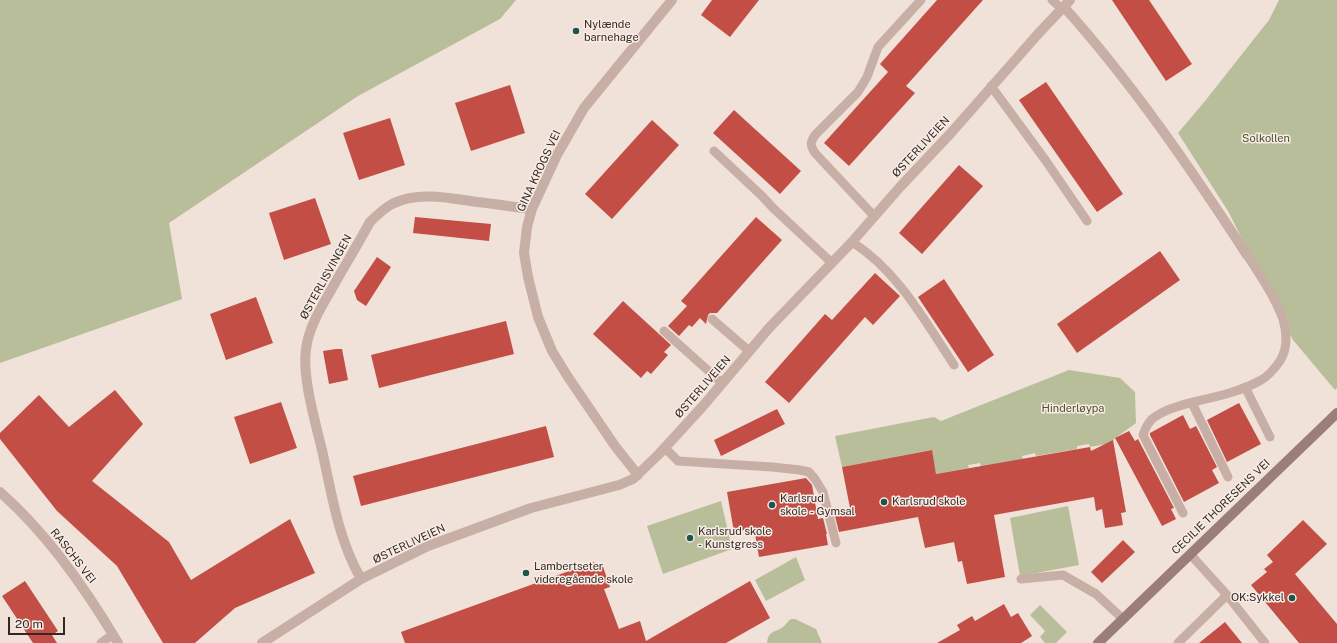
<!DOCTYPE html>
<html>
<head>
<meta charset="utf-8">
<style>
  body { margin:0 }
  #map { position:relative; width:1337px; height:643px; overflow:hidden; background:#f0e1d9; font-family:"Public Sans",sans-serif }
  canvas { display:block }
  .scale { position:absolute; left:8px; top:617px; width:57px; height:18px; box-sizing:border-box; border:2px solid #342826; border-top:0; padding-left:5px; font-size:12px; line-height:14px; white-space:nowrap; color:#342826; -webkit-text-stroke:3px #f8ece5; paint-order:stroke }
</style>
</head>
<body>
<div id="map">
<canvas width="1337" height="643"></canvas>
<div class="scale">20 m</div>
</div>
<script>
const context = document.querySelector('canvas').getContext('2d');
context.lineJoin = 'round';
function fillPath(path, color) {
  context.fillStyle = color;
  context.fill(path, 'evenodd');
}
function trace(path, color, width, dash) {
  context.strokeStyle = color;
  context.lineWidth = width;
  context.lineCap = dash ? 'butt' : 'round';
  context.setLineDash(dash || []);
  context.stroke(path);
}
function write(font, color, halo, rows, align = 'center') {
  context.font = font + ' "Public Sans",sans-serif';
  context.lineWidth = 3;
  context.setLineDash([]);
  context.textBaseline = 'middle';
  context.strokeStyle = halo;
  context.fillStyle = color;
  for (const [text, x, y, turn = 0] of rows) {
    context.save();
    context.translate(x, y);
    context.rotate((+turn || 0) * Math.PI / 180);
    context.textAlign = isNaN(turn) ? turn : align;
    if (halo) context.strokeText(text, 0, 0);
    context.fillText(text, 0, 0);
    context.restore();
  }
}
fillPath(new Path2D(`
  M0,0h516l-16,19 -142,77 -189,127 13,76 -182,64z
  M1279,0h58v388l-2,2 -42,-50 -65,-129 -50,-78 27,-32 64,-81z
  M1069,370l51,8 15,14 1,31 -22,16 -2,4 -22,4 -1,-3 -12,2v3l-41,7 -1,-3 -13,3 1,3 -42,8 -1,-4 -12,2 1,3 -33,6 -5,-24 -89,17 -7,-31 99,-19 7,4z
  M721,501l11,48 -69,25 -16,-48z
  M1068,506l11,59 -59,11 -10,-58z
  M796,557l9,23 -39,21 -11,-21z
  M1040,605l27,27 -11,11h-11l-5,-6 5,-6 -15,-16z
  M791,619h4l21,10 6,14h-55c2,-14 9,-10 17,-17 3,-3 4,-5 7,-7z`), '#b8be9a');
fillPath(new Path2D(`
  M712,0h47l-29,37 -29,-22z
  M937,0h46l-77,86 9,7 -66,73 -25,-23 64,-71 -8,-8z
  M1112,0h37l43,64 -26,17z
  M1046,82l77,112 -26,18 -78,-112z
  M510,85l15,48 -54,18 -16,-48z
  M734,110l67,61 -21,23 -67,-61z
  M390,118l15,47 -46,15 -16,-47z
  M652,120l27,25 -67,74 -27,-25z
  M959,165l24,21 -61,68 -23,-21z
  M315,198l16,46 -47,16 -15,-47z
  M415,217l76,7 -2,17 -76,-8z
  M756,217l26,23 -65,73h-7l-2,2 -2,9 -6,-6 -8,9 -3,-2 -10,11 -11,-10 19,-20 -6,-5z
  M1160,251l20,29 -103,73 -20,-29z
  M377,257l14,10 -25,39 -9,-6 -3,-9z
  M875,273l25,23 -27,29 -8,-8 -76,86 -24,-21 60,-68 7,6z
  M944,279l50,76 -26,17 -50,-75z
  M256,297l17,46 -47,17 -16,-46z
  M623,301l48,44 -7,7 4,3 -17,19 -4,-3 -6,7 -48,-44z
  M506,321l8,33 -135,34 -8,-33z
  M336,349h6l6,31 -19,4 -6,-33z
  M115,390l28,34 -51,57 77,61 22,38 99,-61 25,54 -80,35 -40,35h-32l-46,-77 -60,-55 -57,-72v-6l39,-38 30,32z
  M281,402l16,46 -47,16 -16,-47z
  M1239,403l22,41 -34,18 -20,-42z
  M777,409l8,15 -64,32 -7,-16z
  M1183,415l7,14 6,-3 21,41 -5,3 7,13 -35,19 -34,-67v-2z
  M546,426l8,31 -193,49 -8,-30z
  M1129,431l6,10 3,-2 36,69 -3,1 5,10 -14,7 -47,-88z
  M1113,440l13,72 -5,1 2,12 -18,3 -3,-19 -6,2 -2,-14 -100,18 11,62 -38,7 -5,-23 -4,1 -4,-20 -29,6 -7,-31 -79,15 -4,-16 16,-3 -9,-46 90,-17 4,24 154,-27 1,4z
  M806,478l6,7 6,34 5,-1 4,16h-1l2,11 -69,12 -5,-29 -20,4 -7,-40z
  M1303,520l24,24 -32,30 42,50v19h-38l-48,-58 16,-13 -3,-3 9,-7 -6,-7z
  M1123,540l12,12 -33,31 -11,-11z
  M594,562l2,4 6,-2 8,23 -6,2 15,40 21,-8 6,20 104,-60 20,37 -44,25h-321l-4,-11z
  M25,581l33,50 -6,4 5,8h-24l-31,-47z
  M1004,604l7,13 7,-4 14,23 -11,7h-84l23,-13 -3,-5 15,-9 3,5z
  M1225,622l17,21h-43z`), '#c24e45');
trace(new Path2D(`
  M1052,0l10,9
  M991,86l55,75 41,60
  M714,151l48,45 11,12 59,55
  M874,216l-59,-63c-5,-8 -5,-10 0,-18l43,-43 9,-15 11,-30 43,-47
  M852,242c45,28 73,79 102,123
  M712,319l37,32
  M664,331l58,52
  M1245,387l25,50
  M1192,403l36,74
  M665,448l13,13 94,6 28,3 9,2 6,7 8,13 13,51
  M1183,513l-40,-78c2,-6 4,-11 9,-16 13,-10 30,-14 45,-18 22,-5 45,-10 64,-21 8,-4 14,-12 19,-19 8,-13 7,-28 3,-42 -8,-22 -23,-44 -36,-64
  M1190,554l37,41 38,48
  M1021,579l42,-4 33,19 27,25
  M101,643l12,-9
  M1178,643l49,-48`), '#c8afa5', 9);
trace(new Path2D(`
  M1064,7c69,77 127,162 183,248
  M638,475l-23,-29 -47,-69 -16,-26 -14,-34 -10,-40 -4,-24 3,-26 5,-18 25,-54 27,-47 88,-108
  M0,492c48,42 86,97 118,151
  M361,579c-23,-40 -29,-84 -39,-129 -7,-29 -20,-73 -16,-101 3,-24 18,-46 29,-66 12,-21 24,-41 35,-61 7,-7 13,-13 22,-18 25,-13 58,-6 85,-2 18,2 37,5 55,7
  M262,643l99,-64 67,-33 103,-38 88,-23 14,-6 26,-25 44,-48 66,-78 83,-86 48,-55 50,-53 88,-100 32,-34`), '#c8afa5', 10);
trace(new Path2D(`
  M1098,643l239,-230`), '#9b7e77', 10);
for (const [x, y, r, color] of [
  [576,31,4,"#1d544e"],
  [884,502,4,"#1d544e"],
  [772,505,4,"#1d544e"],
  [690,538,4,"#1d544e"],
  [526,573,4,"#1d544e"],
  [1292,598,4,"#1d544e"]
]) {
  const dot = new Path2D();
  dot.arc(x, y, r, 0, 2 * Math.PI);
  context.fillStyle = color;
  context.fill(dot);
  trace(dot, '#f8ece5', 1.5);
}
write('11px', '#342826', '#f8ece5', [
  ["Nylænde",584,25],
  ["barnehage",584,38],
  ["Karlsrud",780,499],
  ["skole - Gymsal",780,512],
  ["Karlsrud skole",892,502],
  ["Karlsrud skole",698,532],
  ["- Kunstgress",698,545],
  ["Lambertseter",534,567],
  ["videregående skole",534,580],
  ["OK:Sykkel",1284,598,"right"]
], 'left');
write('11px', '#4a512b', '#f8ece5', [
  ["Solkollen",1266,139],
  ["Hinderløypa",1073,409]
]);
write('11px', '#342826', '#f8ece5', [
  ["ØSTERLIVEIEN",921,147,-47],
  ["GINA KROGS VEI",539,171,-65],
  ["ØSTERLISVINGEN",326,277,-61],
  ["ØSTERLIVEIEN",703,387,-49],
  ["CECILIE THORESENS VEI",1221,507,-44],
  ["ØSTERLIVEIEN",409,544,-25],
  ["RASCHS VEI",73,556,52]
]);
</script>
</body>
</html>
